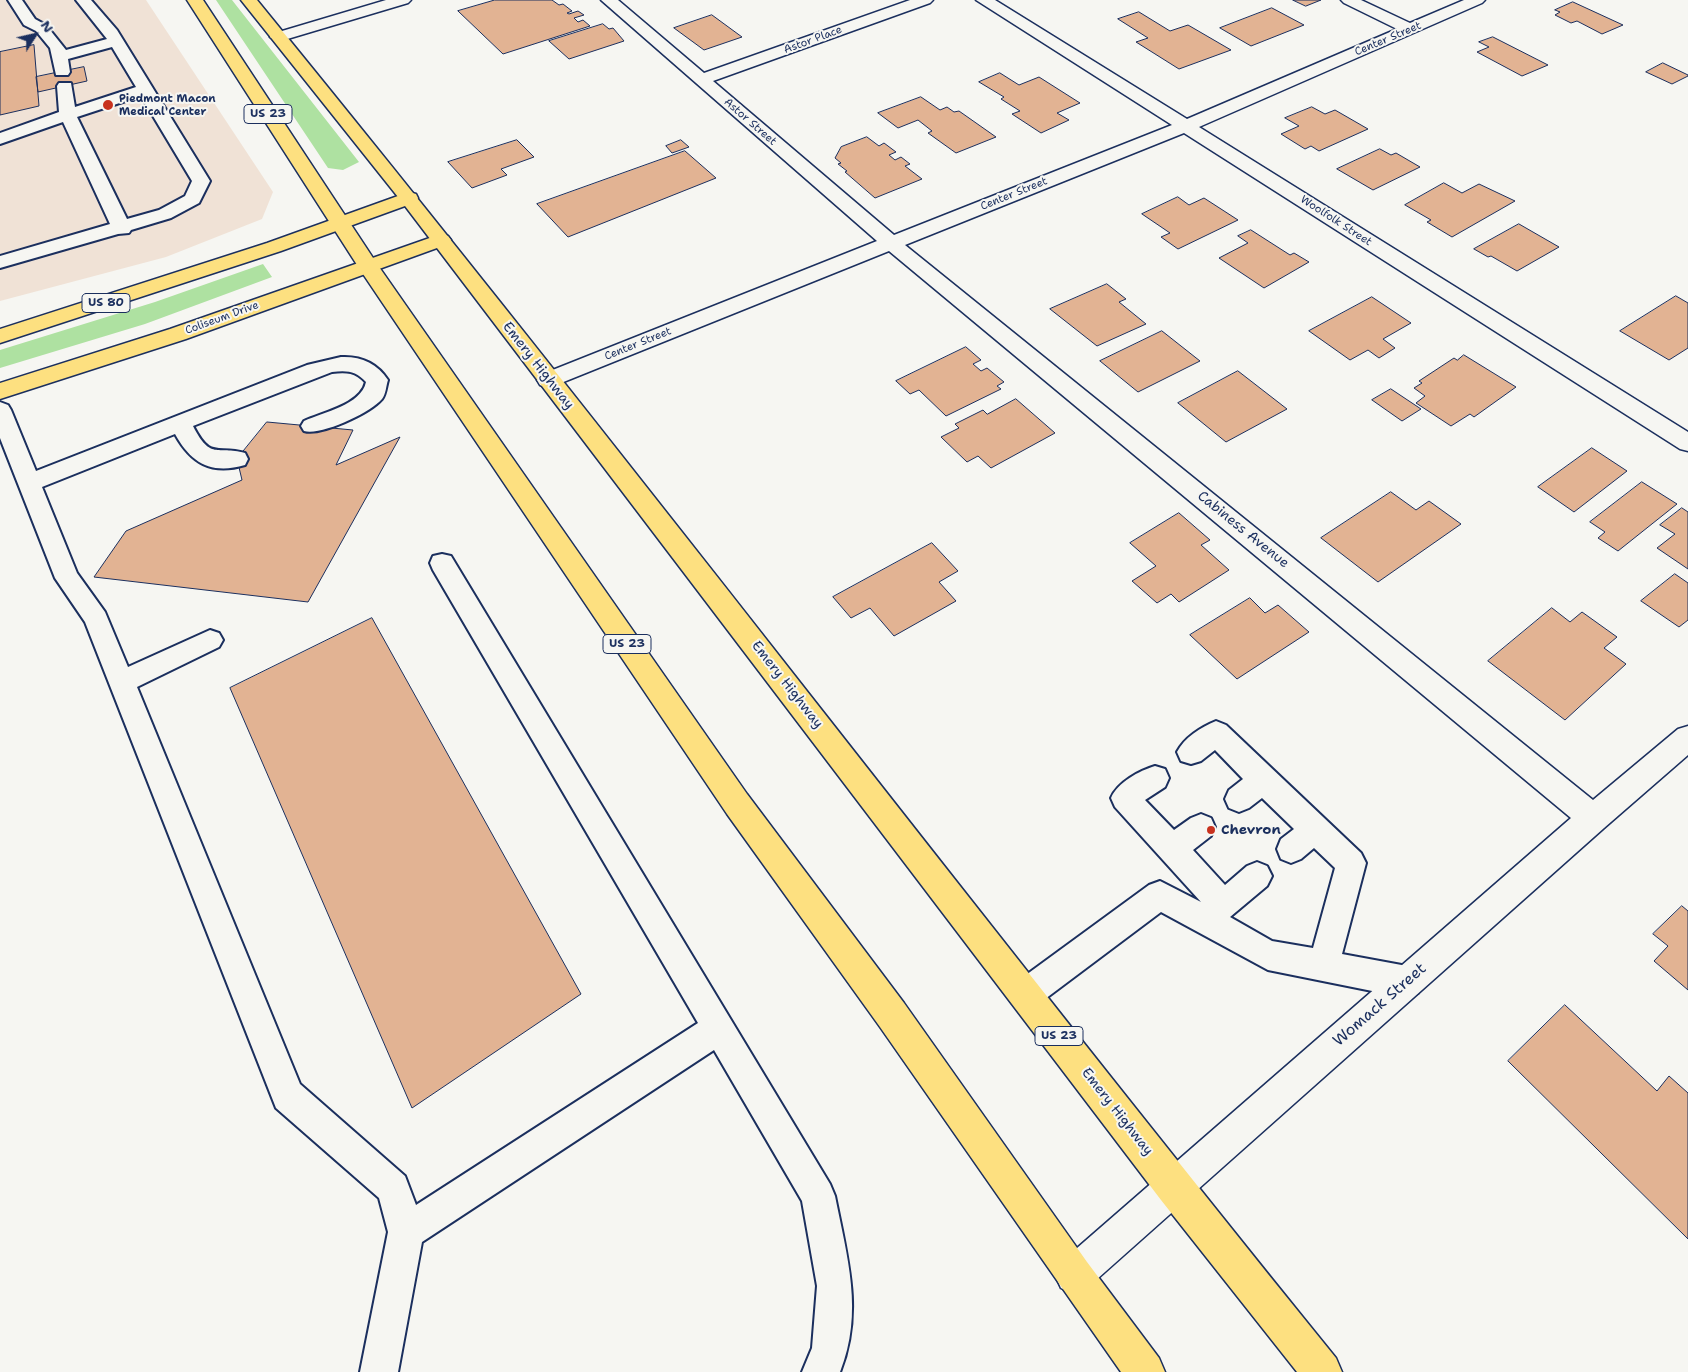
<!DOCTYPE html>
<html>
<head>
<meta charset="utf-8">
<style>
  body { margin:0 }
  #map { position:relative; width:1688px; height:1372px; overflow:hidden; background:#f6f6f2; font-family:"Shantell Sans",sans-serif }
  canvas { display:block }
  .north { position:absolute; left:10px; top:10px; width:50px; height:50px; -webkit-text-stroke:4px #f6f6f2; paint-order:stroke; rotate:55deg; font-size:14px; font-weight:700; line-height:20px; text-align:center; color:#1b2f5e }
  .north::after { content:''; display:block; margin:auto; width:18px; height:22px; background:#1b2f5e; clip-path:polygon(50% 0,100% 100%,50% 72%,0 100%) }
</style>
</head>
<body>
<div id="map">
<canvas width="1688" height="1372"></canvas>
<div class="north">N</div>
</div>
<script>
const context = document.querySelector('canvas').getContext('2d');
context.lineJoin = 'round';
function fillPath(path, color) {
  context.fillStyle = color;
  context.fill(path, 'evenodd');
}
function trace(path, color, width, dash) {
  context.strokeStyle = color;
  context.lineWidth = width;
  context.lineCap = dash ? 'butt' : 'round';
  context.setLineDash(dash || []);
  context.stroke(path);
}
function write(font, color, halo, rows, align = 'center') {
  context.font = font + ' "Shantell Sans",sans-serif';
  context.lineWidth = 4;
  context.setLineDash([]);
  context.textBaseline = 'middle';
  context.strokeStyle = halo;
  context.fillStyle = color;
  for (const [text, x, y, turn = 0] of rows) {
    context.save();
    context.translate(x, y);
    context.rotate((+turn || 0) * Math.PI / 180);
    context.textAlign = isNaN(turn) ? turn : align;
    if (halo) context.strokeText(text, 0, 0);
    context.fillText(text, 0, 0);
    context.restore();
  }
}
fillPath(new Path2D(`
  M0,0h146l127,192 -11,27 -96,38 -166,44z`), '#f0e2d6');
fillPath(new Path2D(`
  M216,0h16l127,162 -16,8 -15,-2z
  M263,264l9,13 -127,47 -145,44v-18l155,-48z`), '#aee1a1');
const building = new Path2D(`
  M495,0h57l7,5 4,-1 9,7 -5,2 2,1 9,-3 6,4 -10,3 4,4 5,-2 7,6 -87,28 -45,-43z
  M1293,0h28l-15,6z
  M1573,2l50,23 -21,9 -25,-13 -6,2 -16,-8 5,-3 -5,-2z
  M1272,8l32,17 -53,21 -31,-18z
  M1139,12l31,19 18,-6 43,25 -52,19 -43,-27 12,-4 -30,-19z
  M712,15l30,22 -38,13 -30,-22z
  M603,24l6,5 4,-1 11,13 -55,18 -20,-18z
  M1493,37l55,28 -26,11 -45,-24 12,-5 -10,-5z
  M34,45l5,61 -39,9v-63z
  M1663,63l25,12v1l-16,8 -26,-12z
  M84,67l3,14 -49,11 -2,-15z
  M1000,73l19,12 20,-8 41,26 -23,10 12,7 -28,13 -29,-19 8,-3 -19,-12 3,-2 -25,-15z
  M921,97l19,13 7,-3 7,5 5,-1 37,26 -40,16 -28,-20 4,-2 -14,-11 -20,8 -20,-15z
  M1312,107l13,7 10,-4 33,19 -49,22 -8,-5 -6,3 -24,-15 18,-8 -14,-8z
  M867,137l12,9 5,-3 12,9 -7,3 6,5 6,-3 9,7 -5,2 17,13 -47,19 -30,-26 2,-1 -9,-7 3,-1 -6,-5 6,-11z
  M517,140l17,17 -33,12 6,6 -35,13 -24,-26z
  M681,140l8,7 -17,6 -6,-7z
  M1380,149l11,6 5,-2 24,14 -47,23 -36,-21z
  M685,151l31,27 -148,59 -31,-33z
  M1444,183l18,10 17,-9 36,17 -63,36 -25,-15 4,-2 -26,-15z
  M1178,197l11,8 15,-7 34,22 -60,29 -17,-12 9,-4 -28,-19z
  M1519,224l40,23 -42,24 -26,-15 -3,1 -14,-8z
  M1251,230l39,25 4,-2 15,9 -45,26 -45,-30 29,-15 -10,-7z
  M1107,284l19,15 -7,3 27,22 -49,22 -47,-37z
  M1676,296l12,7v45l-19,12 -49,-29z
  M1372,297l39,26 -28,16 12,9 -16,10 -11,-8 -18,10 -41,-29z
  M1162,331l38,30 -62,31 -38,-31z
  M966,347l15,13 -8,4 8,7 6,-3 17,14 -7,4 4,3 -55,27 -27,-26 -9,4 -14,-13z
  M1464,355l52,32 -42,30 -4,-3 -19,12 -35,-23 9,-7 -11,-8 8,-5 -3,-2 35,-23 3,2z
  M1238,371l49,38 -61,33 -48,-39z
  M1391,389l30,20 -19,12 -30,-21z
  M1016,399l39,34 -64,35 -13,-12 -11,6 -26,-25 18,-9 -4,-4 28,-14 4,4z
  M267,422l86,8 -17,35 64,-28 -92,165 -214,-25 32,-46 116,-51 -5,-21z
  M1592,448l35,23 -53,41 -36,-25z
  M1642,482l35,22 -59,47 -20,-13 7,-6 -15,-10z
  M1391,492l25,18 13,-9 32,23 -83,58 -57,-44z
  M1682,508l6,4v57l-31,-21 18,-14 -15,-9z
  M1179,513l31,27 -9,5 28,25 -50,32 -8,-8 -14,9 -25,-22 24,-15 -26,-23z
  M932,543l26,28 -19,11 17,19 -62,35 -24,-28 -19,10 -18,-21z
  M1675,574l13,9v37l-9,7 -38,-26z
  M1250,598l15,15 13,-8 31,27 -72,47 -47,-44z
  M1552,608l18,14 12,-10 35,25 -13,11 22,16 -61,56 -77,-59z
  M372,618l209,376 -169,114 -182,-420z
  M1682,906l6,5v79l-34,-29 14,-15 -15,-12z
  M1565,1005l92,86 12,-15 19,17v146l-180,-178z`);
fillPath(building, '#e2b393');
trace(building, '#1b2f5e', 1);
const service = new Path2D(`
  M8,0h14l13,19 11,6 20,25 41,-11 -31,-39h15l26,30 93,151 -11,22 -28,15 -40,12 -2,3 -11,1 -118,34v-12l110,-32 -47,-102 -63,22v-11l59,-21 -2,-26 2,-3h12l4,24 61,-20 -24,-40 -44,12 2,13 -2,3h-12l-6,-27 -14,-17 -12,-6zM141,96l51,85 -7,15 -26,14 -32,9 -50,-102z
  M341,357c19,-1 36,6 47,23 -2,6 -2,14 -6,19 -12,14 -61,37 -78,32l-3,-5 3,-5c20,-9 57,-16 62,-39 -10,-11 -19,-12 -34,-10l-139,54c18,35 23,19 52,27l3,6 -3,6c-34,10 -54,-2 -70,-31l-133,53 35,86 28,39 23,55 82,-37 9,3 4,7 -4,7 -82,40 163,397 105,92 11,29 282,-182 -265,-453 -3,-7 3,-7 9,-2 9,2 379,628 5,12c12,61 29,116 5,176h-38l10,-24 5,-62 -15,-85 -88,-151 -292,192 -24,130h-38l28,-140 -9,-34 -103,-90 -191,-486 -30,-44 -55,-140v-36l8,3 3,5 25,61 271,-106z
  M1216,721l10,4 135,128 5,10 -24,91 65,12 11,5 5,11 -5,11 -11,5 -139,-28 -107,-58 -124,93 -11,5 -11,-5 -5,-11 5,-11 134,-98 11,-4 41,21 -86,-95 -4,-9c7,-16 28,-27 44,-32l10,3 4,9 -4,9 -20,13 29,30 17,-12 10,-4 10,4 4,9 -4,9 -18,14 32,35 22,-19 10,-4 10,4 5,10 -5,10 -37,31 42,24 41,7 22,-80 -21,-20 -13,11 -10,4 -10,-4 -4,-10 4,-10 13,-10 -32,-31 -13,10 -10,4 -10,-4 -4,-9 4,-9 14,-11 -28,-29 -14,11 -10,3 -10,-3 -4,-9c7,-14 24,-25 39,-31z`);
const minor = new Path2D(`
  M386,0h25l-3,3 -124,37 -6,2 -8,-5 2,-3z
  M601,0h17l86,73 206,-73h23l-3,3 -217,78 181,154 278,-110 -196,-125h19l192,119 210,-90 -53,-26 -3,-3h20l49,23 54,-23h21l-3,3 -283,124 489,305v19l-8,-2 -496,-316 -279,112 688,555 85,-71 10,-3v29l-84,73 -517,460 -13,6 -13,-6 -6,-13 6,-13 510,-444 -682,-567 -333,134 -8,3 -8,-3 -3,-5 3,-5 337,-134z`);
const primary = new Path2D(`
  M409,192l7,2 2,4 -2,4 -135,49 -281,92v-14l267,-86z
  M441,234l7,2 3,4 -3,4 -262,95 -186,60v-16l170,-54z`);
const trunk = new Path2D(`
  M187,0h16l174,264 370,530 157,209 183,259 72,96 6,14h-44l-241,-345 -153,-213 -368,-546z
  M241,0h16c366,448 715,909 1079,1358l6,14h-45l-136,-172 -759,-998z`);
trace(service, '#1b2f5e', 4);
trace(minor, '#1b2f5e', 3);
trace(primary, '#1b2f5e', 3);
trace(trunk, '#1b2f5e', 3);
fillPath(service, '#f6f6f2');
fillPath(minor, '#f6f6f2');
fillPath(primary, '#fde080');
fillPath(trunk, '#fde080');
for (const [x, y, r, color] of [
  [108,105,6,"#c8321e"],
  [1211,830,5,"#c8321e"]
]) {
  const dot = new Path2D();
  dot.arc(x, y, r, 0, 2 * Math.PI);
  context.fillStyle = color;
  context.fill(dot);
  trace(dot, '#f6f6f2', 2);
}
write('11px', '#1b2f5e', '#f6f6f2', [
  ["Center Street",1388,39,-23],
  ["Astor Place",813,40,-20],
  ["Astor Street",750,122,41],
  ["Center Street",1014,194,-22],
  ["Woolfolk Street",1336,221,33],
  ["Coliseum Drive",222,318,-20],
  ["Center Street",638,344,-22]
]);
write('bold 11px', '#1b2f5e', '#f6f6f2', [
  ["Piedmont Macon",119,99],
  ["Medical Center",119,112]
], 'left');
for (const [x, y, w] of [
  [268,114,48],
  [106,303,48],
  [627,644,48],
  [1059,1036,48]
]) {
  const box = new Path2D();
  box.roundRect(x - w / 2, y - 9.5, w, 19, 4);
  context.fillStyle = '#f6f6f2';
  context.fill(box);
  trace(box, '#1b2f5e', 1);
}
write('bold 12px', '#1b2f5e', null, [
  ["US 23",268,114],
  ["US 80",106,303],
  ["US 23",627,644],
  ["US 23",1059,1036]
]);
write('14px', '#1b2f5e', '#f6f6f2', [
  ["Emery Highway",538,366,52],
  ["Cabiness Avenue",1243,530,39],
  ["Emery Highway",787,685,52],
  ["Emery Highway",1117,1112,52]
]);
write('bold 14px', '#1b2f5e', '#f6f6f2', [
  ["Chevron",1221,830]
], 'left');
write('16px', '#1b2f5e', '#f6f6f2', [
  ["Womack Street",1380,1005,-41]
]);
</script>
</body>
</html>
